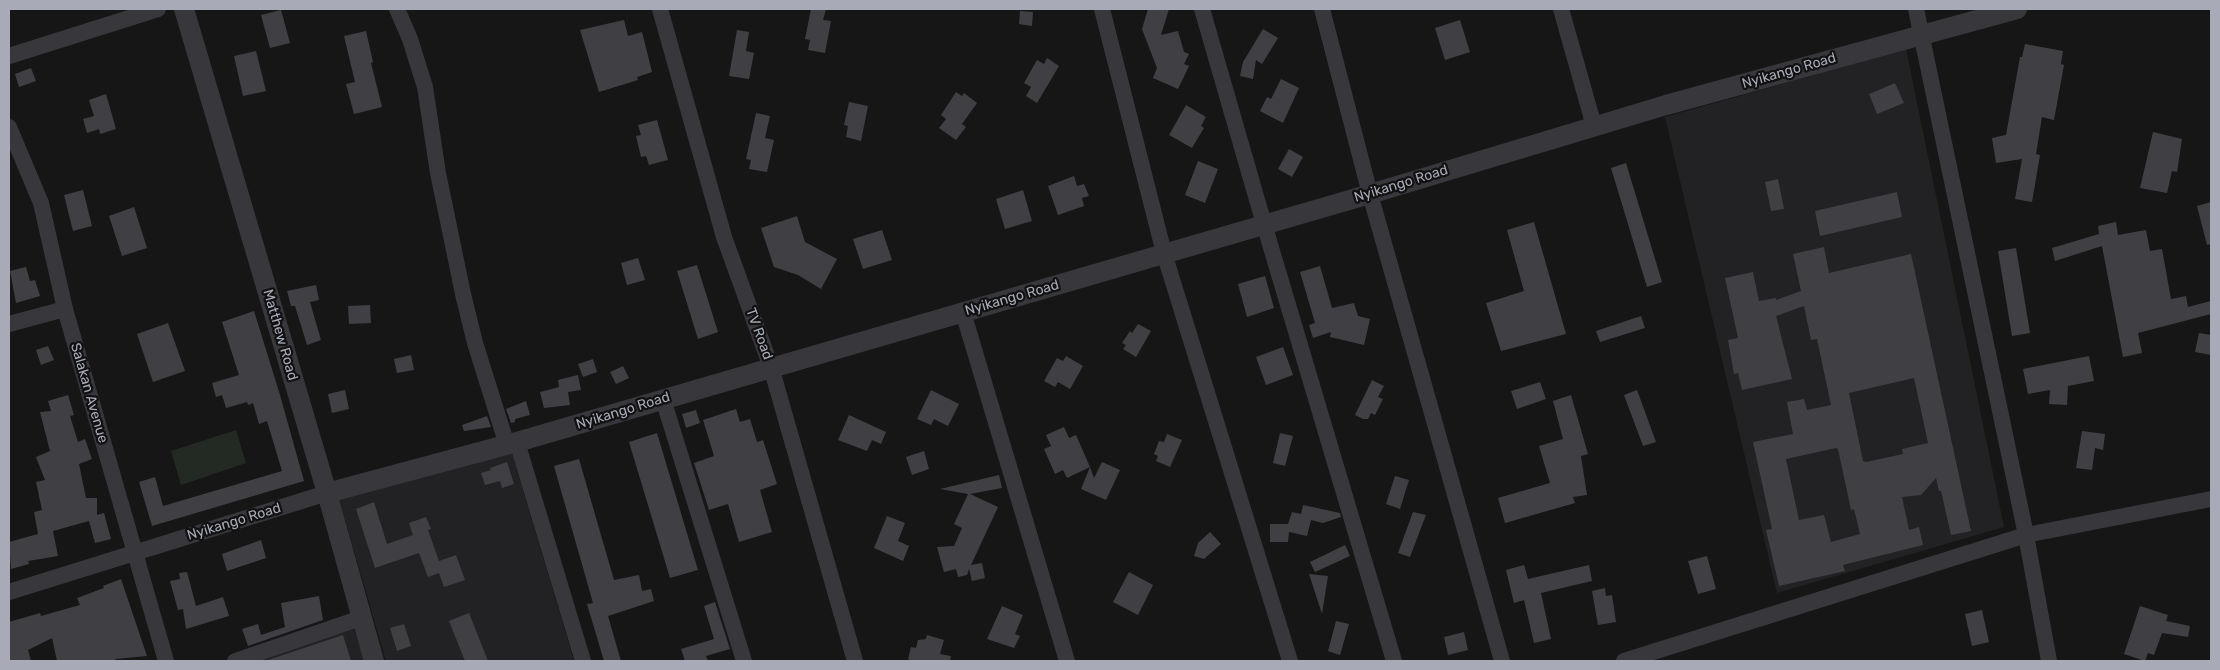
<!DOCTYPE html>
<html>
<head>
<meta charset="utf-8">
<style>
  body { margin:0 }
  #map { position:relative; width:2220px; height:670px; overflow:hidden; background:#161617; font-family:Rubik,sans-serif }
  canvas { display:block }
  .frame { position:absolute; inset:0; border:10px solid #a8abb7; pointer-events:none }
</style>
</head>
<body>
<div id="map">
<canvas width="2220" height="670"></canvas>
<div class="frame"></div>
</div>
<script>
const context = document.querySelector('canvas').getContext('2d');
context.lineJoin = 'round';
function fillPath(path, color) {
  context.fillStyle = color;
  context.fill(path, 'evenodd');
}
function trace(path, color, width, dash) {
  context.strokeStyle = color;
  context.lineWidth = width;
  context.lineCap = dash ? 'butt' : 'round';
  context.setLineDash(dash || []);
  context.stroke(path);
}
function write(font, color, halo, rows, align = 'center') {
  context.font = font + ' Rubik,sans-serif';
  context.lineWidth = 4.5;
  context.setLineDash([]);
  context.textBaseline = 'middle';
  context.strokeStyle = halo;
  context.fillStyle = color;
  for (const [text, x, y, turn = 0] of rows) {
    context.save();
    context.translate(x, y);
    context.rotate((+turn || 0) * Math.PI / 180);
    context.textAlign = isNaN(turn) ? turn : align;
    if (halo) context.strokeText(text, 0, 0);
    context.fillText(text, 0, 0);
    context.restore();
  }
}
fillPath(new Path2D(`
  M1906,49l98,478 -227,66 -112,-476z
  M511,450l63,211h-188l-47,-162z
  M352,624l13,37h-116z`), '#222224');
fillPath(new Path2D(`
  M236,430l10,33 -65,22 -10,-34z`), '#222a23');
fillPath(new Path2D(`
  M811,9h15l-3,11 8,1 -6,32 -17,-3 2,-10 -5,-1z
  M1148,9h21l-8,26 17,-4 6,21 5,2 -5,10 5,2 -11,23 -25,-11 4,-10 -15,-39z
  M281,10l9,33 -20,5 -9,-33z
  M1020,11l13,1 -1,14 -13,-2z
  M624,20l4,16 14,-4 10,40 -15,5 1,3 -39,12 -19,-62z
  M1460,20l10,32 -25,8 -10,-32z
  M1263,29l15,9 -16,26 -6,-4 -3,19 -13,-3 3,-14z
  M737,30l12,2 -3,19 8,2 -5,26 -20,-3z
  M366,31l7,31 -2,1 11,44 -28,7 -8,-30 9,-2 -11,-46z
  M2025,44l38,7 -2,13 3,1 -10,55 -12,-3 -6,37 4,1 -8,47 -17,-3 7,-40 -26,4 -4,-25 14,-3 14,-78h2z
  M256,51l10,40 -23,5 -9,-40z
  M1047,58l12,8 -22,37 -11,-7 5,-9 -7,-4 13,-23 7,4z
  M31,68l5,13 -17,6 -4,-13z
  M1281,79l18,9 -16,35 -23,-12 7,-14 4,2z
  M1895,83l9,20 -27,11 -8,-20z
  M956,92l6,4 2,-3 13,10 -15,21 4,3 -10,13 -17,-12 7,-9 -5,-4z
  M106,94l10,35 -16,5 -1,-5 -12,4 -4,-14 11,-3 -5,-16z
  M849,102l19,4 -7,35 -15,-4 2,-11 -4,-1z
  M1186,105l20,12 -5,9 3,2 -12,20 -23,-13z
  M756,113l14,3 -5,22 9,2 -7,32 -18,-3 2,-9 -5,-1z
  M657,120l11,40 -19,5 -3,-9 -5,1 -5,-21 5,-1 -3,-10z
  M2153,132l29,7 -5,33 -5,-1 -5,22 -27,-5z
  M1289,149l14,8 -11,20 -14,-8z
  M1198,161l20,8 -13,34 -20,-8z
  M1626,163l36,119 -15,5 -36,-119z
  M1074,176l3,10 7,-2 5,12 -7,2 2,8 -26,9 -10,-29z
  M1778,179l6,30 -13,2 -6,-29z
  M83,190l9,36 -19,5 -9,-36z
  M1023,190l9,31 -27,8 -9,-30z
  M1897,192l5,25 -82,19 -5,-25z
  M2211,202v42l-4,1 -10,-39z
  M134,207l13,41 -25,8 -13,-40z
  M797,216l8,26 32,17 -16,30 -23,-14 -24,-8 -13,-39z
  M1534,222l32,112 -65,17 -15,-48 38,-12 -17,-61z
  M2116,222l2,13 28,-5 4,21 12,-2 9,50 15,-3 2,11 23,-6v13l-73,19 4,20 -19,4 -21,-111 -47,15 -3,-13 47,-14 -1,-8z
  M882,230l10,30 -29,9 -10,-30z
  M1824,247l5,26 82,-19 60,277 -20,4 -10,-44h-2l-3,-13 -15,17 -19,2 7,33 10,-3 4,18 -80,20 2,6 -66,15 -13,-56 6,-1 -19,-87 40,-8 -6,-32 17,-3 3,11 24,-5 -14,-66 -6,1 -7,-34 -28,10 16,63 -50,11 -4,-17 -4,1 -6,-34 10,-2 -13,-60 28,-6 6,29 17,-3v2l25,-9 -8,-37zM1914,378l14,65 -26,6 1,5 -37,8 -3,-1 -14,-68zM1836,448l2,1 13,61 3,-1 6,25 -29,8 -7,-27 -25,5 -13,-61z
  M2016,248l14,85 -18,3 -14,-85z
  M638,258l7,22 -18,5 -6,-22z
  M697,265l21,67 -20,7 -21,-68z
  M1320,266l12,42 22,-5 4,13 12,3 -6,26 -34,-8 1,-5 -18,6 -4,-13 6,-2 -15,-51z
  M26,267l4,14 5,-1 5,16 -24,7 -6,-32z
  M1265,276l9,32 -27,9 -9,-33z
  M316,285l3,15 -9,2 11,38 -14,5 -12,-39h-4l-4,-15z
  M370,305l1,18 -22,1 -1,-18z
  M254,311l26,84 24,86 -152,45 -13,-44 16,-5 8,29 119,-35 -15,-50 -8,3 -6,-21 -5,2 -1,-3 -21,6 -4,-13 -6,2 -4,-14 27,-8 -17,-53z
  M1641,316l4,12 -45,14 -4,-11z
  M168,323l17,48 -32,11 -16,-48z
  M1138,324l13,7 -15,26 -13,-8 3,-4 -4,-2 8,-12 2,2z
  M2199,333l12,2v20l-16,-3z
  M48,346l6,14 -13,5 -5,-15z
  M1283,347l10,28 -27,10 -10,-28z
  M411,355l3,15 -17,3 -3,-14z
  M1066,356l17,10 -13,23 -12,-7 -3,5 -11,-6 13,-23 6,3z
  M2089,356l5,25 -26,5 -1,19 -18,-1 1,-14 -22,4 -5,-25z
  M593,359l4,13 -14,5 -5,-13z
  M623,366l6,12 -13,6 -6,-12z
  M578,375l3,15 -13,2 2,13 -26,3 -4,-16 19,-5 -1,-7z
  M1372,380l12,6 -6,11 5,2 -8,16 -4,-2 -3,6h-5l-8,-4z
  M1540,382l6,17 -29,10 -6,-18z
  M345,390l4,19 -17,4 -4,-19z
  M931,390l28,14 -11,22 -14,-7 -3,6 -14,-6z
  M1637,390l19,52 -13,4 -19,-51z
  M68,395l6,20 -4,1 8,26 7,-3 7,20 -13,5 7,34h11v17l7,-2 7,26 -16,4 -6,-22 -36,10 5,25 -30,5 1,3 -18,5 -2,-27 29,-8 -4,-22 8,-2 -6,-28 9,-2 -9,-23 14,-6 -10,-39 11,-1 -3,-10z
  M1571,395l17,59 -7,2 6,39 -14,2 2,6 -70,20 -7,-25 52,-15 -11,-37 24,-7 -10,-38z
  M526,401l4,14 -15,4v3l-4,1 -5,-14z
  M736,409l4,13 10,-3 7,23 6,-2 14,44 -17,6 12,42 -33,10 -11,-38 -19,6 -15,-47 20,-7 -11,-36z
  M696,410l4,13 -14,5 -4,-14z
  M849,415l37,17 -5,12 -9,-4 -5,11 -29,-11z
  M487,416l4,11 -27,4 -2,-6z
  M1064,427l5,11 7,-3 14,32 -23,11 -4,-8 -8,4 -11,-25 7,-3 -5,-11z
  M2082,431l23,3 -2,16 -8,-2 -3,22 -16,-2z
  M657,433l41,137 -28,8 -41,-136z
  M1280,433l13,3 -8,30 -12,-3z
  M1167,434l15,6 -12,27 -14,-6 2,-5 -4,-2 5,-13 5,1z
  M924,451l5,18 -17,6 -6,-18z
  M579,459l35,121 25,-5 3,16 9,-2 3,12 -46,15 13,45h-17l-17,-57 6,-1 -39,-137z
  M507,462l7,22 -12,4 -2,-7 -15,4 -4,-12 10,-3 -1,-2z
  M1102,462l18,8 -14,30 -25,-11 9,-22 4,11z
  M999,475l3,13 -32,6 28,13 -27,58 11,-2 3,15 -13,3 -3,-12 -2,6 -9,2 -2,-8 -12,3 -7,-25 17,-1 8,-18 -8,-4 14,-30 -28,-5z
  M1395,476l14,4 -9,29 -14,-5z
  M374,502l13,42 26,-9 -4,-12 17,-6 5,12 -3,1 11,31 17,-6 9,25 -21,7 -5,-14 -11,4 -9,-24 -44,15 -19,-59z
  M1303,505l37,8 1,4 -18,6 -12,-3 -4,16 -18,-4 -1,10h-18v-18h18l4,-12 9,2z
  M1413,512l13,3 -16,42 -12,-4z
  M887,516l18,7 -7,18 11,5 -6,15 -29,-13z
  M1210,532l11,12 -17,15 -10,-3 4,-13z
  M261,540l5,18 -39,13 -5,-17z
  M1345,545l5,11 -35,16 -5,-10z
  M1707,556l9,33 -18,5 -10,-33z
  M1524,565l4,14 61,-14 3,16 -51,12 10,46 -17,4 -10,-43 -10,3 -8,-33z
  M187,572l9,34 27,-9 6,19 -43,13 -3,-20 -5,1 -8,-29 10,-2 -1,-6z
  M1129,572l24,13 -15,30 -25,-13z
  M1309,574l19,2 -6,38z
  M121,579l26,77 -32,3 1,2h-59l-5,-23 -24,12 3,11h-22v-39l31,-9 1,3 39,-11 -3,-7 27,-10 -1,-2z
  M1605,588l1,8 6,-1 4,27 -18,3 -6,-34z
  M319,596l4,24 -75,26 -6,-17 16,-5 3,11 24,-8 -4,-24z
  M715,602l15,47 -24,7 2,5h-23l-4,-12 33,-10 -10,-33z
  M1002,606l21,9 -8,19 5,2 -6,12 -27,-9z
  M2140,606l28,9 -2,6 24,5 -2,11 -26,-4 -8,22 -6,-2 -3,8 -21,-7z
  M1982,610l7,32 -17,4 -7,-32z
  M469,613l19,48h-23l-16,-40z
  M1336,621l13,3 -9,31 -12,-4z
  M404,624l7,22 -14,5 -7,-23z
  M1464,632l4,18 -20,5 -4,-18z
  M343,635l8,26h-86z
  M927,635l17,5 -4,14 11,2 -1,5h-38l-4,-2 3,-12 5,1 2,-8 8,-1z`), '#404044');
trace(new Path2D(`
  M397,9l13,30 15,48 13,86 25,121 12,49 32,102
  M660,9l64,228 47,130 84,294
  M1102,9l62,244 126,408
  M1202,9l62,215 130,437
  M1322,9l48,185 132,467
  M1561,9l33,117
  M1916,9l110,526 23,126
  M9,56l149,-47
  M9,127l32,76 24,106 101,352
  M963,312l104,349
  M9,324l56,-15
  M663,399l81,262
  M517,442l66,219
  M9,592l318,-99
  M235,661l126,-43
  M1624,661l402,-126 185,-36`), '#37373c', 16);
trace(new Path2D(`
  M184,9l143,484 47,168
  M327,493l190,-51 853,-248 296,-89 351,-96`), '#37373c', 20);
write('14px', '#a8abb7', '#111112', [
  ["Nyikango Road",1789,71,-16],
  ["Nyikango Road",1401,184,-17],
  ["Nyikango Road",1012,298,-16],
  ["TV Road",759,334,70],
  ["Matthew Road",280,335,74],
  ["Salakan Avenue",89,393,74],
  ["Nyikango Road",623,411,-17],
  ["Nyikango Road",234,522,-17]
]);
</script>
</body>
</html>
